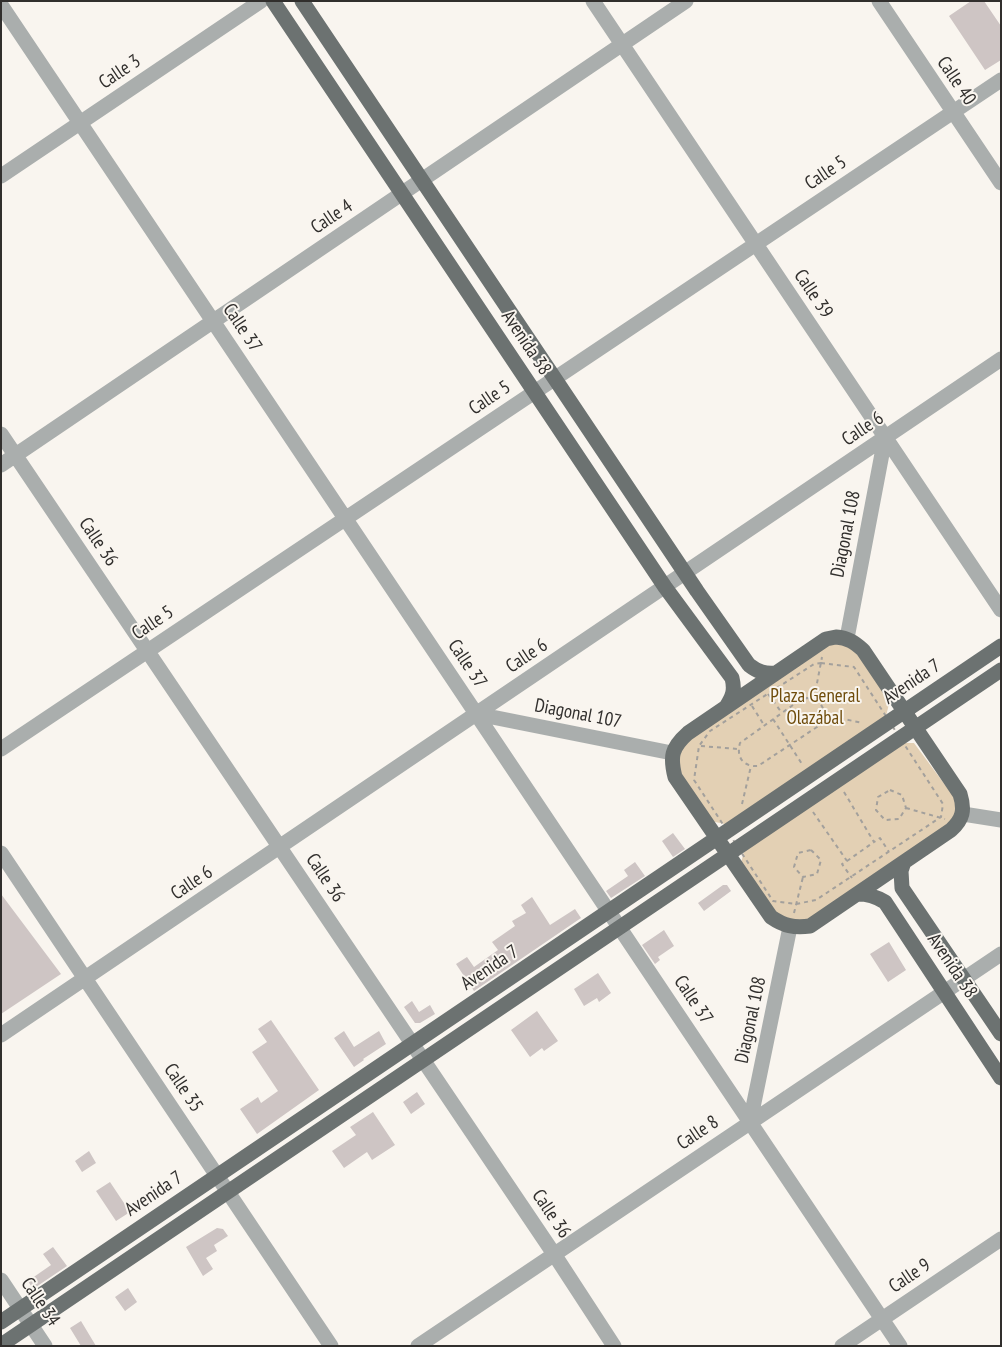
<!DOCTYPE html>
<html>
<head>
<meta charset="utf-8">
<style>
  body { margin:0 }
  #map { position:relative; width:1002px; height:1347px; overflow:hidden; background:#f9f5ef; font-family:"PT Sans Narrow",sans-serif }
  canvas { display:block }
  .frame { position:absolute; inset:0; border:2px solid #312f2d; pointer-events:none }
</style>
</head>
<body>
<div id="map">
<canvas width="1002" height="1347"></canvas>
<div class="frame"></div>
</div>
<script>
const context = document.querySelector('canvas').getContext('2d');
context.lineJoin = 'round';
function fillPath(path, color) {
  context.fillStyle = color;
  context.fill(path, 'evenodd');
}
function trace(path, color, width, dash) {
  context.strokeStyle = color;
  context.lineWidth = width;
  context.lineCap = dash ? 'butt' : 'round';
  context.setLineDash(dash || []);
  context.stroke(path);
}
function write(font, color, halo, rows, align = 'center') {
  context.font = font + ' "PT Sans Narrow",sans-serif';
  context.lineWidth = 4;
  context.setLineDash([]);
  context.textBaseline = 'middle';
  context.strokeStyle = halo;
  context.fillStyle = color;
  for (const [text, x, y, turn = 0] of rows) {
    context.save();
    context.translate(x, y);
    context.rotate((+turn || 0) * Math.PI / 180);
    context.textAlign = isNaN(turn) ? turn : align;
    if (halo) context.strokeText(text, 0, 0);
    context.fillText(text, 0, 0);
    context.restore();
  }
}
fillPath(new Path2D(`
  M841,642l12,6 37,52 -4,16 -161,108 -15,-3 -34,-49 6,-30 144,-98z
  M905,743h9l40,54 2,13 -4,12 -145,98 -17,2 -19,-9 -31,-46 4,-16z`), '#e3d0b4');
fillPath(new Path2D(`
  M971,1h13l17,25v34l-16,10 -36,-54z
  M673,833l12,16 -12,8 -11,-16z
  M635,862l10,14 -34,22 -5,-7 22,-15 -4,-6z
  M723,885h4l4,6 -27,20 -6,-8z
  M1,894l60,80 -60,40z
  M532,897l18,28 25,-16 6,9 -107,73 -18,-27 11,-7 7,10 24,-17 -6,-8 23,-16 -3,-5 14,-8 -5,-8z
  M664,930l10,16 -16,11 2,3 -5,4 -13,-19z
  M889,942l17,28 -18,12 -18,-28z
  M598,973l13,20 -12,9 -2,-4 -13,8 -10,-17z
  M412,1001l7,11 11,-7 5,9 -15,9h-5l-11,-16z
  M537,1011l21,30 -14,10 -2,-3 -12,9 -19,-27z
  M271,1020l48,70 -62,44 -17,-25 18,-12 3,6 17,-12 -26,-39 15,-10 -9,-13z
  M344,1031l10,16 25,-16 7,13 -23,15 1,1 -10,7 -20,-29z
  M417,1092l8,12 -14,10 -8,-12z
  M373,1112l22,33 -23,15 -5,-8 -23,16 -12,-17 24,-16 -6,-8z
  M89,1151l7,12 -14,9 -7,-11z
  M110,1182l20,30 -14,9 -20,-30z
  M217,1228l6,1 5,7 -14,9 3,6 -11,7 7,11 -10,7 -17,-29z
  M53,1247l14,19 -34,23 -5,-8 23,-16 -8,-11z
  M128,1288l9,14 -12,9 -10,-14z
  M81,1321l15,25h-15l-11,-18z`), '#cec5c4');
trace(new Path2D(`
  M821,663l33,4 89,137 -2,13 -125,83 -20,4 -23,-3 -79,-121 5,-34 11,-15 104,-67z
  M768,694l14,19
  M807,698c17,2 22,16 10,29l-59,39c-15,1 -22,-9 -18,-23l60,-43z
  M814,699l8,-42
  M752,706l12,19
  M824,715l39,8
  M773,719l29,45
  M701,746l37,3
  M890,790l12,5 4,13 -7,11 -14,1 -9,-10 2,-13z
  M844,792l30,50 6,-4 9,14
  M742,804l9,-38
  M906,808l39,11
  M813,812l34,49 -5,3 10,14
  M811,850l10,10 -4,14 -14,3 -9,-10 4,-14z
  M847,861l27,-19
  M794,913l9,-36`), '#a3a09c', 2, [4, 4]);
trace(new Path2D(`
  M593,1l408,609
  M879,1l122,182
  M1,5l899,1341
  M1,176l260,-175
  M1,434l553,820 60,92
  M1,465l685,-464
  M847,638l38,-200
  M477,714l195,39
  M1,749l1000,-669
  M963,814l38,6
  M1,853l330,493
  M1,1035l1000,-676
  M750,1122l40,-195
  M1,1280l44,66
  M418,1346l583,-392
  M842,1346l159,-107`), '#aaaead', 15);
trace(new Path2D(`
  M273,1l392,586 67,91c3,12 1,18 -6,29
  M302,1l395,590 52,74c9,7 16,9 27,8
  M836,637c12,1 18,5 27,13l97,144c5,16 3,25 -9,36l-141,96c-16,2 -26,0 -39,-9l-96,-140c-5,-20 -4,-29 13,-44l138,-94z
  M904,862l-3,9 1,17 99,146
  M857,894c11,0 18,2 28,8l116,176
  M1,1322l1000,-676
  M1,1345l1000,-675`), '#6c7271', 15);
write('19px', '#312f2d', '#f9f5ef', [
  ["Calle 3",120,72,-34],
  ["Calle 40",956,81,56],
  ["Calle 5",826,173,-34],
  ["Calle 4",332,217,-34],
  ["Calle 39",813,294,56],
  ["Calle 37",242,328,56],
  ["Avenida 38",526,343,56],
  ["Calle 5",490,398,-34],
  ["Calle 6",863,429,-34],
  ["Diagonal 108",846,534,-79],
  ["Calle 36",98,542,56],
  ["Calle 5",153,623,-34],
  ["Calle 6",527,656,-34],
  ["Calle 37",467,664,56],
  ["Avenida 7",912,682,-34],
  ["Diagonal 107",578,714,11],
  ["Calle 36",325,878,56],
  ["Calle 6",192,883,-34],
  ["Avenida 38",952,966,56],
  ["Avenida 7",490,968,-34],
  ["Calle 37",693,1000,56],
  ["Diagonal 108",751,1020,-78],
  ["Calle 35",183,1088,56],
  ["Calle 8",698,1133,-34],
  ["Avenida 7",154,1194,-34],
  ["Calle 36",551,1214,56],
  ["Calle 9",910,1276,-34],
  ["Calle 34",40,1302,56]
]);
write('19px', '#6e4b0a', '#f9f5ef', [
  ["Plaza General",815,697],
  ["Olazábal",815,719]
]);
</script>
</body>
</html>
